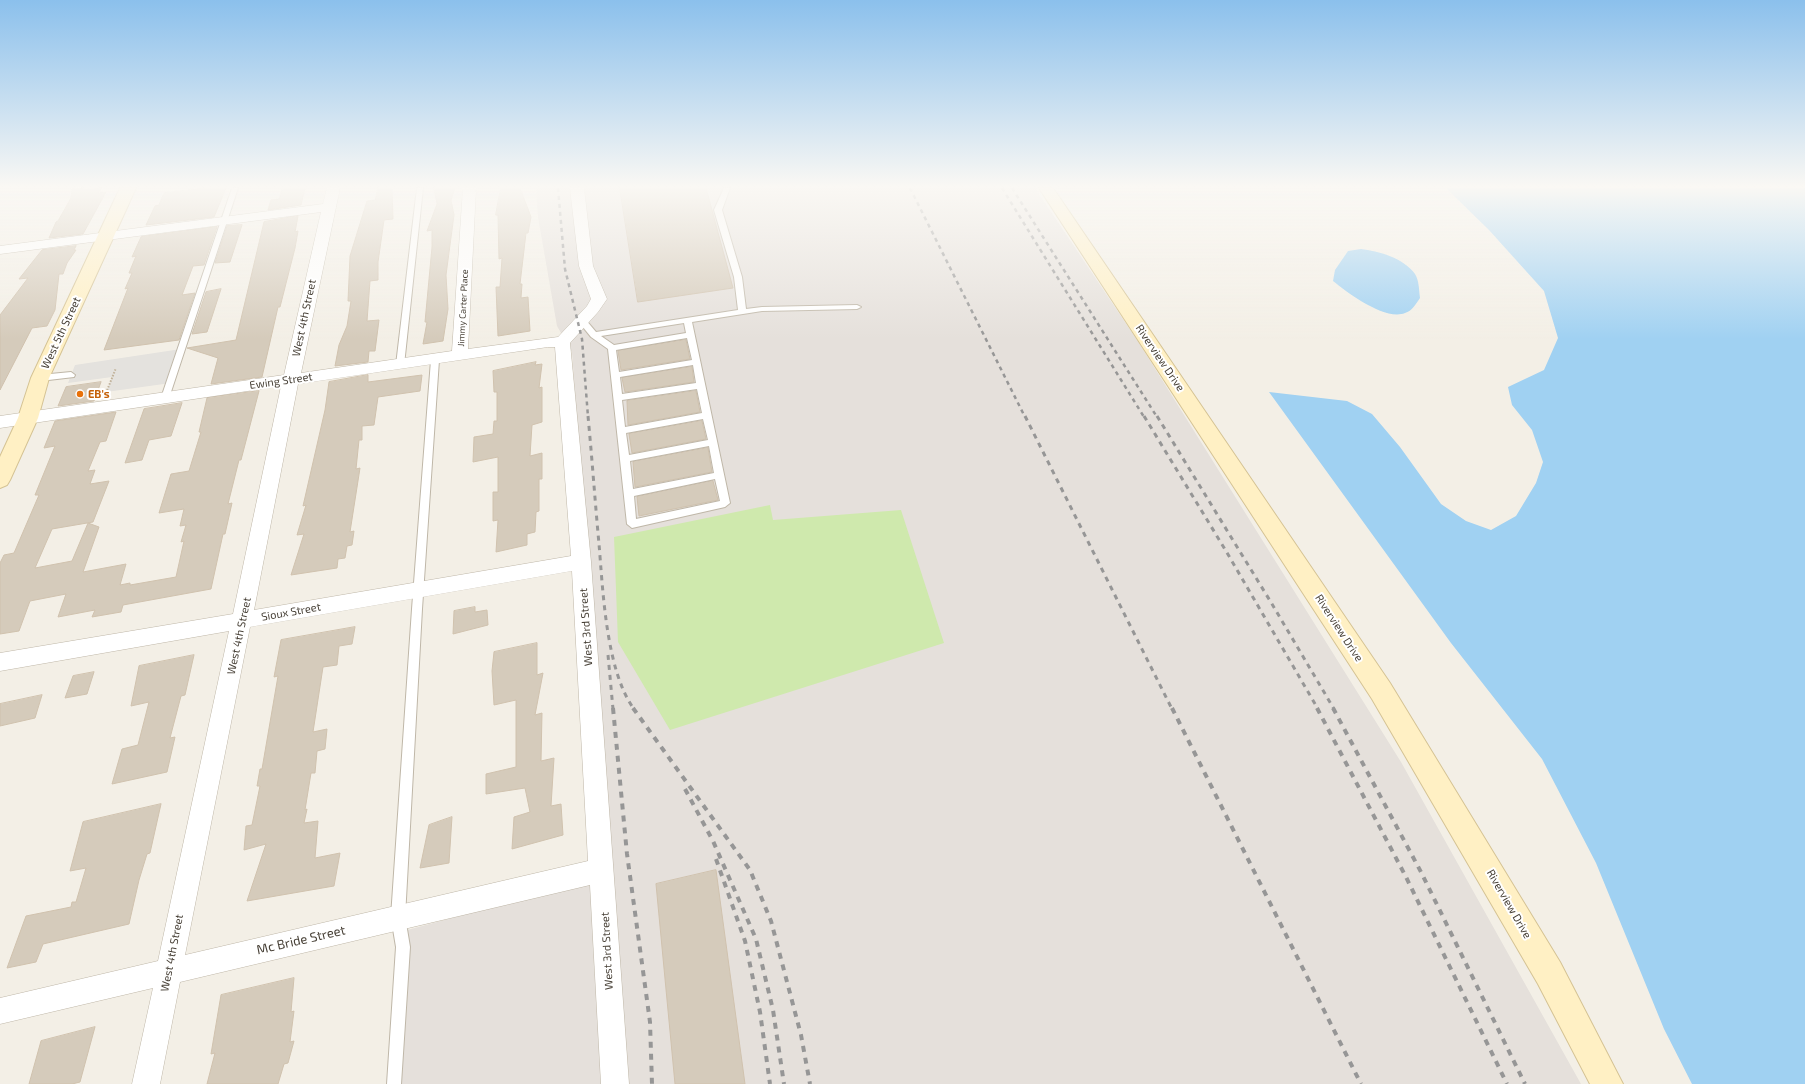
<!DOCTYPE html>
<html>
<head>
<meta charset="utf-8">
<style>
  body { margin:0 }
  canvas { display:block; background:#f3efe6 }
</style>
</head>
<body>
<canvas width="1805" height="1084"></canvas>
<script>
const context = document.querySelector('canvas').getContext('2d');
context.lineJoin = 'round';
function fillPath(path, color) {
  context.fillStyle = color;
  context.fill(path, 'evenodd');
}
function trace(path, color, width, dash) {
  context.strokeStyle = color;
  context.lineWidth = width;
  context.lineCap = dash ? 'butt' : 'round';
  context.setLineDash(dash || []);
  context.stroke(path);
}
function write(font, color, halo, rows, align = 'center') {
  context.font = font + ' "Exo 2",sans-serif';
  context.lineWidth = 4;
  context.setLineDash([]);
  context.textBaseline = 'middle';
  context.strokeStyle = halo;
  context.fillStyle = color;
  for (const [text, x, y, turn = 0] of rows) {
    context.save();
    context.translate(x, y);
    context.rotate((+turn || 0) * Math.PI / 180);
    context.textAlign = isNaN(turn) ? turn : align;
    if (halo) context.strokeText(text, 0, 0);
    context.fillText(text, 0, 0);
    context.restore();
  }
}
fillPath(new Path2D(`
  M536,188h499l104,155 262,419 180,322h-1194l13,-152 211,-57 -39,-523 -15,-26 -19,-109z`), '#e5e0db');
fillPath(new Path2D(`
  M770,505l3,15 128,-10 43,133 -274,87 -52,-88 -4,-105z`), '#cfe9ad');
fillPath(new Path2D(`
  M181,349l-10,34 -65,9 6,-15 -44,6 7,-18z`), '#e4e2de');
fillPath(new Path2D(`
  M1446,188h359v896h-113l-28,-55 -68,-166 -54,-104 -91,-116 -182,-251 78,9 25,13 28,33 41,57 25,17 25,9 25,-14 20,-33 7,-21 -11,-32 -20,-25 -4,-18 36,-17 14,-32 -14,-47 -55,-61z
  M1361,249c17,2 43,9 54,25 4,6 4,16 5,24 -4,6 -8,13 -15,15 -20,8 -57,-20 -72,-32l2,-11 13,-19z`), '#a0d1f2');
const building = new Path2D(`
  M102,188l-4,5 8,-1 -23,42 -34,4 7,-16 2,-1 13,-23 1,-9z
  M206,188h20l-12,29 -68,8 9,-19 4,-1 5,-12z
  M283,188h22l-4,17 -33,5 3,-10 8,-1z
  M378,188h14l1,31 -9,1 -6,42v18l-8,1 -3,40 12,-1 -4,31h-6l-1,11 -33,4 4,-21 8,-19 4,-25h-3l2,-45 17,-55 8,-1z
  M434,188h21l-4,12 3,15 -8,60 2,34 -5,32 -20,3 4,-22h-2l7,-75v-17l-5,1 10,-27z
  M501,188h19l11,29 -3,16h-2l-6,51h2l-1,14 7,-1 2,34 -32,5 -2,-49h4l2,-29 -3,1 -1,-44h-2z
  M620,188h86l27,100 -95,14z
  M298,216l-3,16 3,-1 -3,17 -15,59h-2l-16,70 -51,7 7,-26 -31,-10 49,-8 28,-118z
  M242,225l-12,37 -15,1 12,-37z
  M217,227l-13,38 -11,1 -11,29 13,-2 -16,47 -75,10 24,-62 -3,1 7,-16h-3l7,-17 -4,1 9,-20z
  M76,246l-2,4h2l-9,13 -4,11h-4l-4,36 -8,16 -15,2 -32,62v-75l28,-37 -9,1 23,-29z
  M221,289l-14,43 -15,2 14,-42z
  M686,340l4,19 -69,11 -3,-19z
  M536,362l-1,3 7,-1 -3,24 3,-1v35l-10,3 -2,31 12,-3v26h-3v32l-3,1 -1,20 -8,2v11l-31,7 2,-32 -5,1v-29h5v-35l-25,5 1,-25 19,-3 1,-13h3v-29h-3l-1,-21z
  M692,367l2,15 -69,10 -3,-14z
  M368,375v7l54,-7 -2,16 -42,6 -4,28 -12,1v14h-3l-3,29 4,-1 -10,64 4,-1 -2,14 -5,1 -2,12 -7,1 -1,9 -46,7 13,-41 -7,1 9,-30 -3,1 22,-96 4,-28z
  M101,382l-7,19 -36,5 8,-19z
  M259,391l-18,69h-2l-11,44 4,-1 -7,31h-2l-12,55 -88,16 -2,7 -29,5 3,-7 -37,7 8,-23 -36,7 -11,30 -19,3v-71l4,-8 10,-2 25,-58h-4l20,-49 -11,2 11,-27 61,-9 -10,29 -6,1 -12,29 7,-1 -5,14 19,-3 -16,41 -41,7 -17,39 37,-7 16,-38 11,4 -16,45 43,-8 -6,21 10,-2v2l46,-8 8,-36 -3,1 5,-17 -6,1 4,-17 -25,4 12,-39 18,-3 12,-39h-2l8,-34z
  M696,391l4,21 -72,13 -1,-24z
  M182,403l-11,33 -22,4 -7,20 -17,3 19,-54z
  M702,421l4,18 -74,14 -3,-19z
  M708,448l4,24 -77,15 -2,-25z
  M713,481l5,19 -79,16 -2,-19z
  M475,607v5l12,-2 1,15 -35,9 1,-23z
  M355,627l-3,17 -13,2 -2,19 -14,2 -10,65 14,-3 -2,20 -8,2 -2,22h-4l-6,37 2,-1 -3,14 14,-2 -3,37 25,-5 -6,33 -87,15 19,-57 -22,6 2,-24 6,-1 8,-39h-3l3,-17h2l16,-93 -4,1 7,-37z
  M537,643v32l6,-2 -8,42 7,-2 -1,48 13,-3 -3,48 10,-2 2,31 -51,14 2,-32 16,-5 -5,-24 -39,6v-20l30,-7v-67l-22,5 -2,-34 2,-19z
  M194,655l-9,40 -4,1 -11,42 5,-1 -8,35 -55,12 10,-35 16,-4 11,-43 -18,4 8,-40z
  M94,672l-7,22 -22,4 8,-22z
  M42,695l-7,23 -35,8v-22z
  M161,804l-11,49 -3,1 -8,26 -10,44 -86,20 -7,18 -29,6 19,-52 45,-9 1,-5h4l10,-34 -16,3 13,-49z
  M452,817l-3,46 -29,5 9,-43z
  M716,870l29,214h-70l-19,-200z
  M294,978l-3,34 3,-1 -4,31 4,-1 -6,22 -4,1 -6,20h-71l8,-31 -4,1 10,-59z
  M95,1027l-15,55 -8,2h-43l12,-43z`);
fillPath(building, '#d5cbbb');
trace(building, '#d0c2ae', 1);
const lane = new Path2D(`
  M232,188h6l-69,210 -4,3 -3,-1 -1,-2z
  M417,188h6l-19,177 -4,3 -4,-3z
  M724,188h6l-8,22 20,67 4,32 16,-2 95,-2 4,2 -4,2 -95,2 -70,11 38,181 -5,4 -93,21 -5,-4 -19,-175 -17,-12 -13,-16 4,-3 3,1 11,13 142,-22 -4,-33 -20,-67zM684,323l2,10 -72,12 -13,-9zM687,338l5,22 -73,12 -3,-22zM693,365l3,18 -74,11 -2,-17zM697,389l5,24 -77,14 -3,-27zM703,419l5,21 -79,15 -3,-22zM709,446l5,27 -81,16 -3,-28zM715,479l5,22 -84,18 -2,-23z
  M435,357l4,3 -17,249 -17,308 5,30 -9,137h-14l9,-137 -5,-30 21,-308 19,-249z
  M71,372l4,3 -1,2 -34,4 -4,-3 4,-3z`);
const street = new Path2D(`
  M327,188h13l-39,185 151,-22 11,-163h13l-8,161 90,-12 29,-31 4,-7 -12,-33 -9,-78h14l9,78 14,33 -9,13 -28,31 21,219 38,522h-28l-11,-199 -410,97 -20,102h-28l21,-96 -153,36v-26l158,-37 71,-330 -229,40v-18l233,-39 48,-228 -281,42v-12l284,-41 37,-163 -321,42v-8l323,-42zM548,347h7l16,209 -317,54 44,-226zM572,571l16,290 -403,94 65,-328z`);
const secondary = new Path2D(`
  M120,188h16l-87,190 -11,40 -28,62 -3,5 -7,3v-31l18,-39 13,-40z
  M1039,188h14l337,495 170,279 63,122h-33l-52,-100 -166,-285z`);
trace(lane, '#bfb7a8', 2);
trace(street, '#bfb7a8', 1);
trace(secondary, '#d5c394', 2);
trace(new Path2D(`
  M106,393l10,-25`), '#c1b299', 2, [1.5, 1.5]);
fillPath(lane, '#fff');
fillPath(street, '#fff');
fillPath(secondary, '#fff0c4');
trace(new Path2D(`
  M558,188l7,81 17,70 6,78
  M910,188l115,229
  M1002,188l142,229
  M1012,188l145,229`), '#969696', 2.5, [4, 4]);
trace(new Path2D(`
  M588,416c4,42 7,85 11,128 4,47 7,127 35,165
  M1025,416l147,293
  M1144,416l82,135 92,158
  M1157,416l115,188 62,105
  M608,655l5,54`), '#969696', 3, [5, 5]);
trace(new Path2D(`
  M613,708l14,146 23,168 2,62
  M633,708l117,162 21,51 30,114 9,49
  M1172,708l189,376
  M1317,708l89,169 101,207
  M1333,708l88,164 104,212
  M685,789l28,52 43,98 17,71 11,74
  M716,859l29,82 15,71 10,72`), '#969696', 4, [6, 6]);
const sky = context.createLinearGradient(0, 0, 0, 339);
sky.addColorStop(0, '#8bc0ec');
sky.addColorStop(0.55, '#faf8f4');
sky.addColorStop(1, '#faf8f400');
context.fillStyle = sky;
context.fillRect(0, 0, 1805, 339);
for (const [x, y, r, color] of [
  [80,394,4,"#e8710a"]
]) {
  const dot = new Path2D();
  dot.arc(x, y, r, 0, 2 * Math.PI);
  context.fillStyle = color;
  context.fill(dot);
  trace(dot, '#fff', 1.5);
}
write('9px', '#463f35', '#fff', [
  ["Jimmy Carter Place",463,308,-87]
]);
write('11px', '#463f35', '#fff', [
  ["West 4th Street",304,318,-78],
  ["West 5th Street",61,333,-65],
  ["Riverview Drive",1160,358,56],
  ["Ewing Street",281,381,-8],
  ["Sioux Street",291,612,-10],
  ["West 3rd Street",586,627,-94],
  ["Riverview Drive",1339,628,57],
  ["West 4th Street",239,636,-78],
  ["Riverview Drive",1509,904,60],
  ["West 3rd Street",607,951,-93],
  ["West 4th Street",172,953,-79]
]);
write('bold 11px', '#c56008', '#fff', [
  ["EB's",88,394]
], 'left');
write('13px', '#463f35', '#fff', [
  ["Mc Bride Street",301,940,-13]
]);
</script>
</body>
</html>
